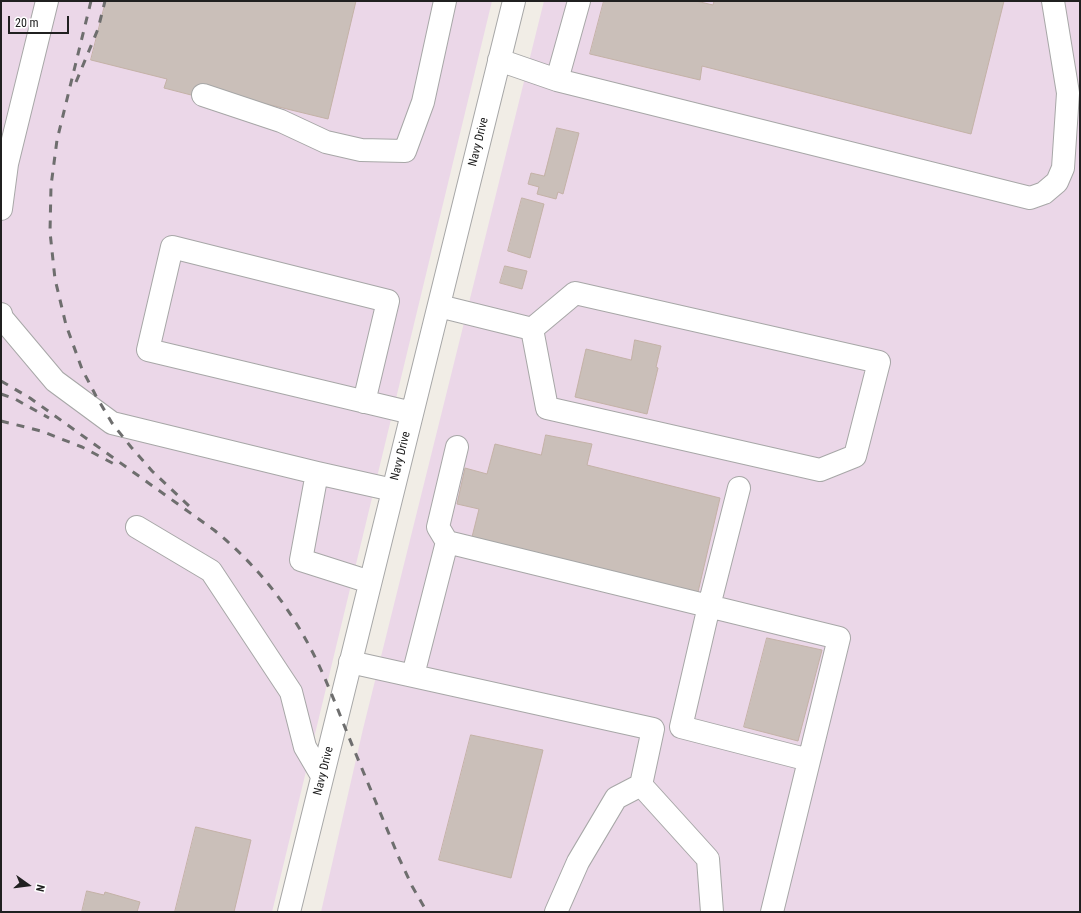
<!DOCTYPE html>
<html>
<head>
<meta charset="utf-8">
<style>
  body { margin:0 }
  #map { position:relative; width:1081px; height:913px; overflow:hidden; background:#f1ede6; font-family:"Roboto Condensed",sans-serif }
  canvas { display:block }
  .frame { position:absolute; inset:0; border:2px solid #202020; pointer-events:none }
  .north { position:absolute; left:8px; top:865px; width:40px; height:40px; -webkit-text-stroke:3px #fff; paint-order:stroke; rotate:104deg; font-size:11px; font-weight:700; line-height:16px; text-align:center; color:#202020 }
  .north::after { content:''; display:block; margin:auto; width:14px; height:18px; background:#202020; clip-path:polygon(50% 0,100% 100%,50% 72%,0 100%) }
  .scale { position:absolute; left:8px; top:16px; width:61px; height:18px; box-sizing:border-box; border:2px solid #202020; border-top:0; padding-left:5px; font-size:12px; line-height:14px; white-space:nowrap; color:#202020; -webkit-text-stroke:3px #fff; paint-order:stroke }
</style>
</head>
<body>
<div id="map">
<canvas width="1081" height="913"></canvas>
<div class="frame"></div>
<div class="north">N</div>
<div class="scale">20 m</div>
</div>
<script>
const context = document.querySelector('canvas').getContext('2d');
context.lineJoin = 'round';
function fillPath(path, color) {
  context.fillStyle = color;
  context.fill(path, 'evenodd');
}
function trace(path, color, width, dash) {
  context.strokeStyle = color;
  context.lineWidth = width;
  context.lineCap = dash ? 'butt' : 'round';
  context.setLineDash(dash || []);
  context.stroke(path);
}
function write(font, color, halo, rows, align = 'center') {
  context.font = font + ' "Roboto Condensed",sans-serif';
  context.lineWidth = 3;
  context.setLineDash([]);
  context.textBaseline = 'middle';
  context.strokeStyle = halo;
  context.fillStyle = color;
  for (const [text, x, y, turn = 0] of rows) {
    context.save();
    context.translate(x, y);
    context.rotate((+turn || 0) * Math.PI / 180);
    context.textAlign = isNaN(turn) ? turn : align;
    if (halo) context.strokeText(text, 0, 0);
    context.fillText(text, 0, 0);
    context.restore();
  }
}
fillPath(new Path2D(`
  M1,1h491l-220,911h-271z
  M544,1h536v911h-759l42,-183z`), '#ebd7e8');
const building = new Path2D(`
  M106,1h250l-28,118 -131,-32 -2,9 -31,-8 3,-9 -76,-19z
  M604,1h92l17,4 1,-4h290l-33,133 -269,-68 -2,14 -110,-26z
  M557,128l22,5 -16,61 -5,-2 -2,7 -19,-5 2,-7 -11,-3 3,-11 13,3z
  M522,198l22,6 -14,54 -22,-7z
  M505,266l22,5 -5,18 -22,-6z
  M635,340l26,6 -5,21 2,1 -11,46 -72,-17 11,-48 45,11z
  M546,435l46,9 -5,21 133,33 -22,94 -226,-55 7,-28 -22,-5 8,-36 22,6 8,-30 46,11z
  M767,638l55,12 -24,91 -54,-14z
  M471,735l72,15 -32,128 -72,-18z
  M196,827l55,13 -17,72h-59z
  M87,891l17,4 1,-3 35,10 -3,10h-55z`);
fillPath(building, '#cabfb9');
trace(building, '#c4b2a7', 1);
const minor = new Path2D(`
  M499,60l58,20 473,118 14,-5 13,-11 6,-14 5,-75 -15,-92
  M557,80l22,-79
  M203,95l78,26 45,21 35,8 44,1 18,-49 22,-101
  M1,209l6,-45 40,-163
  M575,293l304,69 -24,94 -35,14 -273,-62 -15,-79z
  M439,306l93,23
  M1,314l1,4 53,63 57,42 205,50 76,17
  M364,402l24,-101 -216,-54 -24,103 264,63
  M317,473l-16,87 69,22
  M739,488l-30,118 -28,121 128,33
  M137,527l74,44 80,121 14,55 17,29
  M447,542l-9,-15 19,-80
  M350,662l303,67 -12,56 -25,13 -38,64 -22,50
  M413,675l34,-133 392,96 -67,274
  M641,785l67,74 4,53
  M289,912l225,-911`);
trace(minor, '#a7a7a7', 24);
trace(minor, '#fff', 22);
trace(new Path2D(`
  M91,1l-34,139 -6,46 -1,46 5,47 11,46 16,44 14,27 16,27 19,24 21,24 37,35
  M76,82l22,-53 7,-28
  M1,381l29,17 184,132c44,36 77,78 102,129 12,25 22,51 32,76 17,41 34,82 51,123l13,28 15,26
  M1,394l14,5 34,19
  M1,421l40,10 41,16 34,18`), '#6e6e6e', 3, [8, 8]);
write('12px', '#202020', '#fff', [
  ["Navy Drive",479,142,-76],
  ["Navy Drive",401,456,-76],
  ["Navy Drive",324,771,-76]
]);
</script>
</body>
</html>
